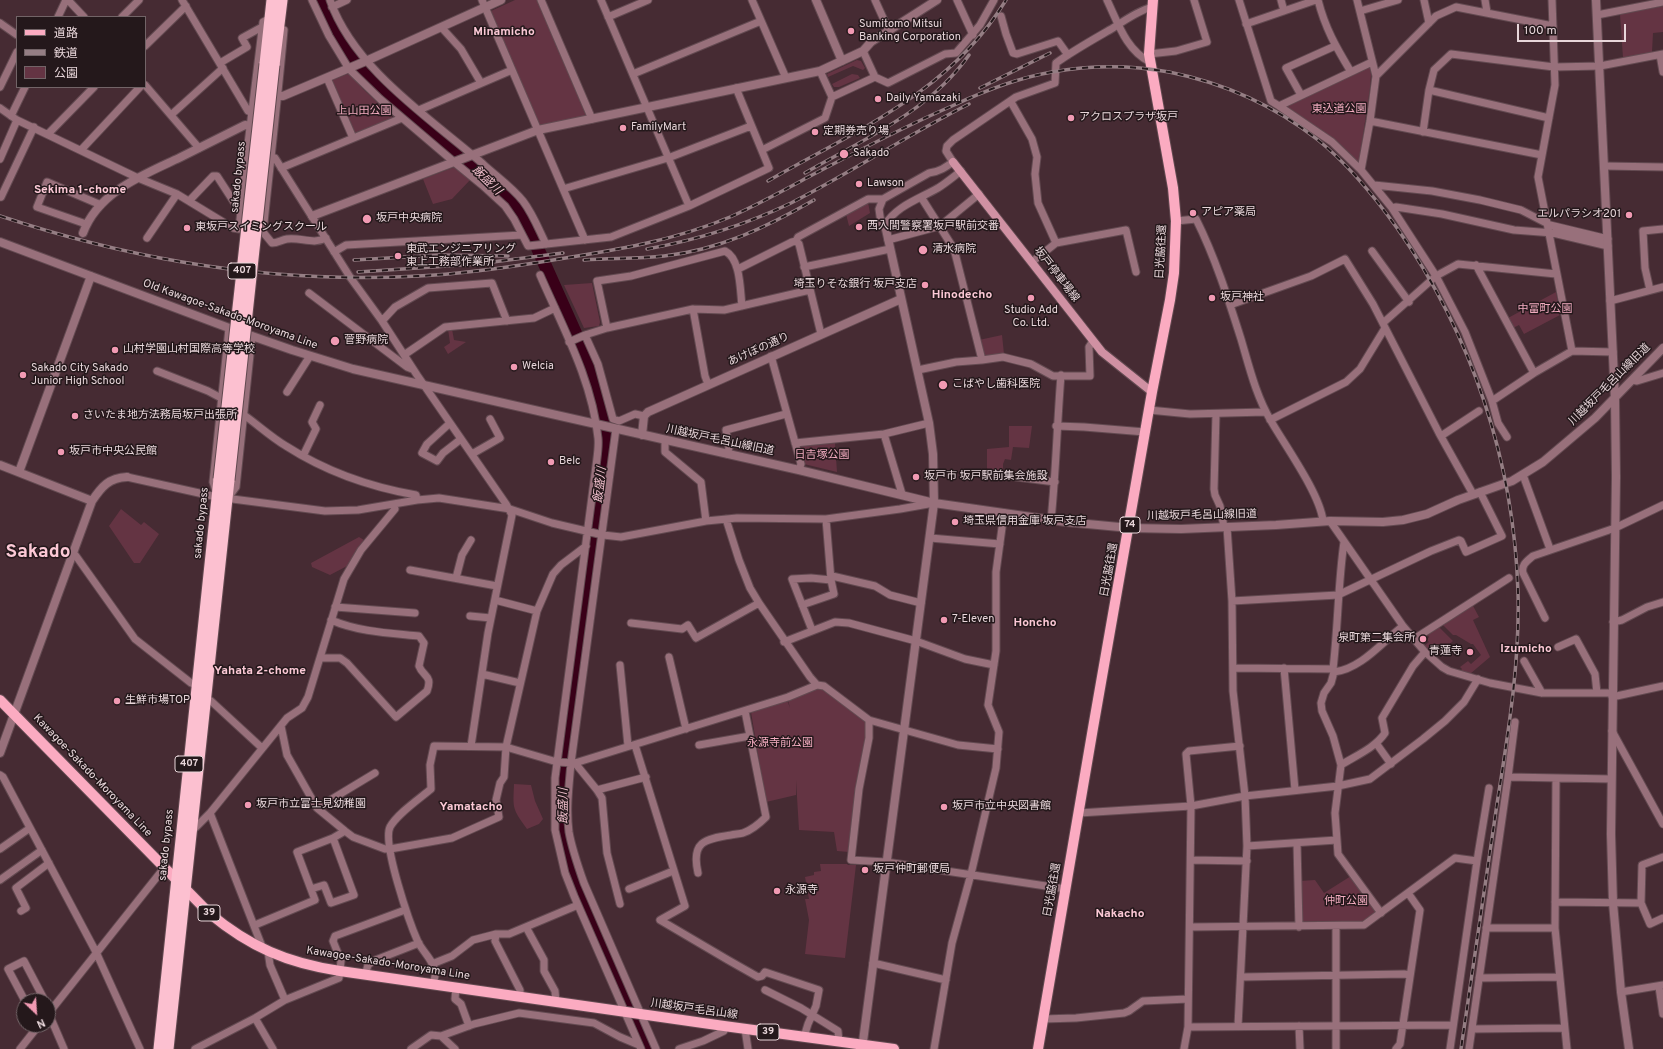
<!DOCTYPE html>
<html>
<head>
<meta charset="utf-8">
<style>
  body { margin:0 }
  #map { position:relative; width:1663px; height:1049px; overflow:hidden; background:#462b33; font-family:Overpass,"Noto Sans JP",sans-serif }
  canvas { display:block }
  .legend { position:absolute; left:16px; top:16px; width:130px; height:72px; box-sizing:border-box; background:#24181b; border:1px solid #726467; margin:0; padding:5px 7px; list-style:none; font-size:12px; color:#e8d6da }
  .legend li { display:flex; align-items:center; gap:8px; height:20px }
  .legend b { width:20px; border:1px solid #726467 }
  .north { position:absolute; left:16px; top:993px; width:40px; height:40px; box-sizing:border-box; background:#24181b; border:1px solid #726467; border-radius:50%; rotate:155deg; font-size:11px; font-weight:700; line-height:16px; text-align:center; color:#e8d6da }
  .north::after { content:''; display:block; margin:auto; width:14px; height:18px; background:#f19ab3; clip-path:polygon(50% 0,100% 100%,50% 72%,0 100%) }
  .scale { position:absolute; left:1517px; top:24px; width:109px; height:18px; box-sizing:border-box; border:2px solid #e8d6da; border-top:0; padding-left:5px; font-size:12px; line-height:14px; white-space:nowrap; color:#e8d6da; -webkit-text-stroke:3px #24181b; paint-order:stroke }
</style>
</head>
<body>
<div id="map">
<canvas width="1663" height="1049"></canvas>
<ul class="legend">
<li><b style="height:5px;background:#fbabc1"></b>道路</li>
<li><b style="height:5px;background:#957e84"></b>鉄道</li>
<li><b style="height:11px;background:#643443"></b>公園</li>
</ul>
<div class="north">N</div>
<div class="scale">100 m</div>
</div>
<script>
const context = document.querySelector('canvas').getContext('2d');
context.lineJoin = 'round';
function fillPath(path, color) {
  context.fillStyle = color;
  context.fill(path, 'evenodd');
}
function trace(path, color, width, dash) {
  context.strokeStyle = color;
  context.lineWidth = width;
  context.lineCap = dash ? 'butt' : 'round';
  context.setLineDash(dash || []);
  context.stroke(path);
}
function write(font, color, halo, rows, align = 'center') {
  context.font = font + ' Overpass,"Noto Sans JP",sans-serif';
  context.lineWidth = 3;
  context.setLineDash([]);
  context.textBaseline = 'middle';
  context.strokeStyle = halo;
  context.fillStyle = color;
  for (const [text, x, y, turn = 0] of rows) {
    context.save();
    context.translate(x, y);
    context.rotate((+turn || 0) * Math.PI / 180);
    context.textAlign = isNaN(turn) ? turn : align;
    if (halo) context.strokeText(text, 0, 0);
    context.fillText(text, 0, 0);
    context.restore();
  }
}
fillPath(new Path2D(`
  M515,0h22l50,116 -47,11 -49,-116z
  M1663,6v26l-10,1 -1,19 -29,6 -3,-44z
  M857,60l4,1 4,7 -2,2 -10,-4 -25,11 -1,-3z
  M1367,66l3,1 1,8 -1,13 -11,74 -2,1 -72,-56z
  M350,73l13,16 29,27v2l-37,15 -23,-53z
  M852,74l6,1 2,3 -21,9h-5l-2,-3z
  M455,167l15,13 -18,19 -19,5 -10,-25z
  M868,202l2,11 -21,13 -3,-12z
  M592,283l8,39 -1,4 -15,2 -20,-43z
  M1556,292l4,23 -36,19 -5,-9 -6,3 -5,-10z
  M448,329h4l2,11 12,2 -18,12 -4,-7 6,-4z
  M1002,335l2,19h-5l-13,3 -7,-17z
  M1009,426h23l-3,22 -16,-1 -2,13 -6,-1 -2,5v7l5,1 -2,4 -19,1v-28l22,-2z
  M835,443l2,29 -33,-8 -4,-16 1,-2z
  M121,509l20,16 3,-3 15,12 -19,29h-6l-25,-37z
  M359,537l5,3 -17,26 -17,9 -18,-8 -1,-4z
  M1472,604l7,13 -6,3 17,37 -20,17 -10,-3 2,-2 -2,-2 8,-6 3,3 10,-9 -8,-11h-2l-15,-9h-3l-11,-11z
  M1439,627l14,14 -18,16 -11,-11 5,-4 -2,-2 2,-3 -3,-4z
  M817,689h5l43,32 2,5 -18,126 -12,-1 -3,-19 -35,-2 -3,-50v15l-30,7 -15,-90 36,-12 3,8 -2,-8z
  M514,784l17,1 4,16 8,18 -4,5 -12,5c-15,-21 -14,-20 -13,-45z
  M820,864h27l1,1h8l-11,93 -40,-4 4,-34 -4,-21h4l-4,-22 9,-2v-3l7,-1z
  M1351,876l25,36 -13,9 -61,1 -2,-41 15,-1 9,13z`), '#643443');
trace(new Path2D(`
  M322,0c10,26 23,49 41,71l128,113 18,17 13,15 11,22 58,130 7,21 8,45 -3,31 -38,305c-3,37 -1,73 10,109l74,170`), '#390018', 13);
const minor = new Path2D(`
  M68,0l16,17
  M182,0l66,111 4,1
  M312,0l17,36 20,33 31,30 74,63 28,23 23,21 9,13 14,27 83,-9 78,-31 80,-38 -33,-80
  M330,0c24,69 100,118 153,164 13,12 29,23 40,37 10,13 16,29 23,43
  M482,0l103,240
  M541,0l51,119
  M601,0l88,206
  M752,0l34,78
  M875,0l14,31
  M957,0l16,35
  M1107,0c11,23 19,50 43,62
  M1239,0l32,101 8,5 93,-44
  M1281,0l3,11
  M1318,0c7,28 18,47 33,72
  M1357,0l19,76 -6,45 -9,49
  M1424,0l5,23
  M1485,0l2,12
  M1552,0l3,85 -17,92 34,174
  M332,7l15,-7
  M1360,11l38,-11
  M1597,15l66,-13
  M1001,16l5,18 7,19 4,1 41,-13 10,14
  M58,17l8,-17
  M122,17l17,-17
  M608,17l40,-17
  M0,23l17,12
  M1246,24l70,-24
  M442,28l19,21 20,34
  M284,30c-6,67 -14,135 -21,202l9,11c6,0 9,-3 15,-4 14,-2 26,6 39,-1
  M145,46l41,-40
  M1149,54l27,-3 31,-9 -13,-42
  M1660,55l3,17
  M220,63l27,-16 -5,-9 20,-11
  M633,74l128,-53
  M1376,76l60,-60 20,-9 97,19
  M875,77l13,6 57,-29 11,-1 24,-28 14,-25
  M327,78l26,60
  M145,85l54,63
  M0,87l17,-35
  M1429,90l120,28
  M1301,95l-15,-27 49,-22
  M832,97l43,-20 -12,-26
  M1011,102l21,37 5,18 -2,17 3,29 18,40 -24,19
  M1279,106l53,36 29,28 31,38 44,68 29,56 27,69 42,-28 38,-22 41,1
  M0,108l17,12 121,58 39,16 56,34 6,1
  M419,110l93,-40
  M171,115l52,-47
  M11,116l14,-29
  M1370,121l172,34
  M1423,132l6,-42 5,-20 17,-16 103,13 46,-1 63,-12
  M48,134l46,-47
  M248,144l15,-122 6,-3
  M81,150l59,-63
  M762,150l63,-32 7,-21 -12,-26
  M270,157l5,1 75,119 32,44 35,54 89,129 6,11 -24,118 -17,113
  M0,159l17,-39
  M1604,166l59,1
  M281,168l121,-50
  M961,171c-8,6 -15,12 -23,17 -19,11 -42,18 -53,37l-4,-2 -2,-14 4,-10 46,-26c10,-1 17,-6 24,-11l-7,-11 1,-5 6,-6 63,-43 39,-14 1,-20c18,-13 38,-24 57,-35 12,-8 25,-17 39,-21
  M1374,185l58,6 48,9 41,10 29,15 58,14
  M563,189l105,-31 83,-32
  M0,196l1,1 33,-70
  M921,197l33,52 28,111
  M189,201l24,-25h4l24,37
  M1392,208l4,-1 46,7 72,16 39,3 55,13
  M1176,221l20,-2c19,38 32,79 45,120 8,27 15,57 30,82 15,26 49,73 52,100
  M86,224l-49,-17 10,-25 54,23
  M242,229h-3l9,-85 11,2
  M147,238l30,-44
  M888,240l52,-14 39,-32
  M796,241l3,3 22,90
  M1056,243l70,-13 10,42
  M1372,251l37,51
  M334,252l12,-7 176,-10
  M1476,265l58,108
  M804,267l86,-18
  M738,269l54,-27 4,-1 2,-4 70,-38h15
  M540,275c23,53 52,105 58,163 1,9 -1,19 -2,28l-41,312v52l10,43 9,23 67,153
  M1650,290l-5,-22 -2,-37 20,-2
  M309,293l98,74 5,2
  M1610,301l53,-14
  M1230,305l81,-29 34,-17 28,45 66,129 34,61
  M693,309l12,67 3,8
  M382,321l13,-14 33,-19 64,-5 15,38
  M1383,323l53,-47 22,-12 98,10
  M607,328l86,-19 31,1 86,-20
  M585,335l13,29 15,55 6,2 16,-7 9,2
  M569,342l16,-7 22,-7 -10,-47 34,-5 94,-25c16,8 15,39 17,55
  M404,355l41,-28 89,-9 21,-10
  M771,356l30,108 -2,6
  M918,370l38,-8 26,-2 21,-3 28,7 22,12h37l-1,-29 4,-6
  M157,371l51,20 13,7
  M1632,380l5,1 26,-8
  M287,392l23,-36
  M1492,401l6,22 9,14
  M1149,410l41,4 75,-2
  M1216,414l-2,75 1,6 5,11 4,21
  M244,415c14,10 27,22 42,31 39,25 84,41 130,49l1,5
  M1270,420l76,-38 14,-13 25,-41
  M450,423l-23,21 -5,9 15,8 6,-8 18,-14
  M1056,426l28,1 61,5
  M616,429l-45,334c-2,23 -5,46 -2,69 3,17 9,34 15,51l72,166
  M884,434l18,60
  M1441,436l38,-25
  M665,440v12l36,30 5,39
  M795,443l89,-9 45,-11
  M472,454l28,-16 -10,-19
  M727,454l2,-6 -3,-18 60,-16
  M303,456l13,-27 -4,-7 8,-17
  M1523,475l27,74
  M1009,476l46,6
  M127,477l90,20 108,14 33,-1 59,-10 22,-2 71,11 42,14 51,12 18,2 85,-16 31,-3 89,1 74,-10 34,-6
  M216,491l-3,-9 16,-154
  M228,498l8,-11 16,-151
  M726,519l13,41 11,28 9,15 51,74 7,8 7,1 45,34 89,25 40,4
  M1051,520c5,-48 6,-96 10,-145
  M1330,521l73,105 22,26 17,15 7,4 41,12 52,10h70
  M1227,527l5,74 1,90 12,105 2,50 -9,180
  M930,538l70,6
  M72,554l4,2 59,83 56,44 6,2
  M410,570l87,16
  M832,576l43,10 15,9 31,8
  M456,578l6,-23 9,-15
  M1232,601l106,-6 93,-44 28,-11 2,1 5,11 36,-16 -22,-44
  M802,605l32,-11 -3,-14 -5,-61
  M335,607l80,6
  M537,611l16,-37 8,-9 25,-19
  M470,616l21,2
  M1545,618l-22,-45c-2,-8 4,-12 10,-17l82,-28 48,-23
  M1613,622l9,-2 25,-13 16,-5
  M631,623l51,6 6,-4 8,13 63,-35
  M812,630l-20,-51 19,-1 20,2
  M1414,639l95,-61
  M784,642l51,-20 14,1 67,18 49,18 29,6
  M1558,647l18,-8 19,35 2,19
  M669,657l17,72
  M320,658h20l7,5 49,54 31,-26c6,-16 -4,-14 -8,-25l5,-23 -5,-7c-30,-3 -60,-4 -88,-16
  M1524,661l18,32
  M620,665l8,81
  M1233,668l100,1
  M1284,668l11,122
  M1334,672c27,-3 48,-30 69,-46
  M482,674l38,9
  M1612,697l51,-11
  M205,700l6,1 51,47
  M869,720v18l-10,51 -8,71 35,2 180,27
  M281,726l6,29 30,53 28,23 8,6 32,12h5l62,-11 47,-21 -3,-17 4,-17 4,-6 2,-30 31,-136 -42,-11
  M1612,731l51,93
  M1376,743l15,21
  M635,745l50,161 -25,14 68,40 30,17 4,-1 3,-4 54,18 -3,16 -8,18 -4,13
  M699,745l51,-9
  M575,763l22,27 5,8 5,55 13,51
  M1341,765c14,-9 34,-17 44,-32l-3,-15 31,-52 12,-14
  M0,775l3,2 93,175 44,97
  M1508,777l7,-55
  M1556,778l-1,150 12,121
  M597,790l49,-13
  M317,808l58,-35
  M210,813l53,136
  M1079,813l112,-7 54,-10 93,-10 32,-7 53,-40 22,-18 19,-19 14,-23
  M191,832l19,-19 77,-95 15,-10 6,-11 36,-118 17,-29 34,-41 -1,-4
  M1337,840l1,14 43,59
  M1297,843l2,84
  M1247,846l90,-6 -2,-27 6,-48 -8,-29 -11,-25 -1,-8 3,-10 7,-10 3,-11 -1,-3c5,-42 5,-85 11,-127
  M0,849l30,-21
  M1191,860l56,1
  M1477,861l12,-73
  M698,873c-7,-31 6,-34 33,-38 4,-1 8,-1 12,-2 9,-3 17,-10 23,-16l-21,-106
  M0,880l42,-30
  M311,889l13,-4 7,18 23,-8 -21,-57
  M629,889l44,-18
  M1555,902l86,1 1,-38 21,-8
  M1641,903l9,21 13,-6
  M21,911l5,-3 -10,-20 33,-25
  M255,925l60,-25 -18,-48 36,-14 12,-7
  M526,927l18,33v11l11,20 1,11
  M1190,927l174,-2 91,-67 22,3 -27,188
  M1486,928h69
  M496,934l-1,7 25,49v6
  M268,951l2,14 15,35
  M873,963l73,17
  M432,964l20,-8 21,-16 23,-6h13l69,-29
  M365,975l3,-10 5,-4 46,-18
  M1242,977l162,-3 6,1
  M1479,978l80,-1
  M433,984c1,-4 3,-9 2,-12 -1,-11 -12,-20 -17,-30 -8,-18 -36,-98 -28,-115 7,-13 29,-28 41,-38l-1,-24 4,-19 72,1 51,15 18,1 213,-66 29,-12
  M456,987l-1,12 6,5 8,22
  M1659,987l4,27
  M765,990l36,18 37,23 1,11
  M1621,992l42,-7
  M25,1001l-17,-32 16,-8 21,40
  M48,1014l116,-146
  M49,1014l15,35
  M255,1018l18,31
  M1043,1019l33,-1 48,-5 5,-2 14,-10 45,-2
  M1299,1026l1,23
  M1188,1027l265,-2
  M745,1029l3,20
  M1472,1029l92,-1
  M441,1036l33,-12 45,-11 75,10 26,14 19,8
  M20,1049l19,-24
  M195,1049l60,-31 30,-18 54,-22 2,-17 -8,-20 2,-5 70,-26
  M411,1049l20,-14 10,1 14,13
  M679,1049l24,-8 21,-10v-5
  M934,1049l18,-106 19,-69 25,-106 3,-36 -11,-27 8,-54v-79l8,-59
  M1184,1049l4,-22 3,-221 -5,-52 3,-3 51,-5
  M1336,1049v-123
  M1396,1049l4,-5 20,-134 -12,-17
  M1469,1049l39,-272 103,2`);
const tertiary = new Path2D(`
  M816,0l26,61
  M1596,0l19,399 1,78 -5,357 2,69 8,89 8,57
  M278,96h5l83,-35 135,-61
  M312,216l226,-86 282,-59 43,-20 8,-9 66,-42
  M83,233c15,-41 60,-58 96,-75 22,-11 44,-22 66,-33l5,1
  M0,242l229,86 63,22 61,19 446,101 135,33 132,19 64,6 51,1 95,-4 54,-4 53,1 20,-2 24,-6 31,-14 54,-19 31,-19 52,-44 68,-70
  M642,435l2,-19 4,-4 253,-113
  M0,465l92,36
  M19,472l72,-196
  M0,753l92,-252c10,-15 17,-23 35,-24
  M862,1049l72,-546 -1,-49 -4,-31 -44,-198`);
const secondary = new Path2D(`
  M953,162l149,190 50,40`);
const primary = new Path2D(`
  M0,700l209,213c41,34 78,50 131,58l384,55 170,23
  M1038,1049l55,-321 59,-336 18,-92 4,-27 2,-52 -3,-33 -24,-134 4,-54`);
const trunk = new Path2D(`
  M265,64l7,-64
  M274,65l8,-65
  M159,1049l60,-570
  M168,1049l61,-569`);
trace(minor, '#634a51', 9);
trace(tertiary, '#634a51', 10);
trace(secondary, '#634a51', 10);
trace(primary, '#634a51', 12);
trace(trunk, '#634a51', 13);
trace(minor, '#98707b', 7);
trace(tertiary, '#98707b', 8);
trace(secondary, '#d091a3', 8);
trace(primary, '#fbabc1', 10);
trace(trunk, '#fcc0d0', 11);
const rail = new Path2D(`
  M980,88l70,-35
  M805,173c59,-34 124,-61 164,-118
  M768,181c89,-51 182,-89 238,-181
  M0,216c135,45 276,68 418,60 43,-2 86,-8 129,-15 63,-10 124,-19 183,-44 29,-13 56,-28 84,-43 46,-24 91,-48 138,-68 32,-15 65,-28 100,-34 39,-7 78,-7 117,0 55,11 106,34 149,68 31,25 56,56 79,88 75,107 117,234 121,364 2,71 -10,142 -21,212 -12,81 -24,163 -36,245
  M647,249c50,-9 98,-24 144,-46 61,-31 118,-69 178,-99
  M354,260l86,-5 68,1
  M584,260c27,-2 53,-1 80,-4 55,-6 103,-29 150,-56
  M358,272l119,-8 86,-11`);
trace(rail, '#957e84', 3.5);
trace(rail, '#24181b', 2, [6]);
const trunkBridge = new Path2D(`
  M219,479l46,-415
  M229,480l45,-415`);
trace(trunkBridge, '#634a51', 13, []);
trace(trunkBridge, '#fcc0d0', 11);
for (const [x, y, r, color] of [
  [851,31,4,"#f19ab3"],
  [878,99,4,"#f19ab3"],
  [1071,118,4,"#f19ab3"],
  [623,128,4,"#f19ab3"],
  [815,132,4,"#f19ab3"],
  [844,154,5,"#f19ab3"],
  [859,184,4,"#f19ab3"],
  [1193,213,4,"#f19ab3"],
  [1629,215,4,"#f19ab3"],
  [367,219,5,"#f19ab3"],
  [859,227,4,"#f19ab3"],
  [187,228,4,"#f19ab3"],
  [923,250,5,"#f19ab3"],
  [398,256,4,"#f19ab3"],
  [925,285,4,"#f19ab3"],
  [1031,298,4,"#f19ab3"],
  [1212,298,4,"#f19ab3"],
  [335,341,5,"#f19ab3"],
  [115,350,4,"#f19ab3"],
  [514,367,4,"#f19ab3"],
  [23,375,4,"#f19ab3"],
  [943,385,5,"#f19ab3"],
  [75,416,4,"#f19ab3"],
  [61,452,4,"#f19ab3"],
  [551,462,4,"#f19ab3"],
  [916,477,4,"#f19ab3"],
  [955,522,4,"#f19ab3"],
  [944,620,4,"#f19ab3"],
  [1423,639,4,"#f19ab3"],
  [1470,652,4,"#f19ab3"],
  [117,701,4,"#f19ab3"],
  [248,805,4,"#f19ab3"],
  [944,807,4,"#f19ab3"],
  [865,870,4,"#f19ab3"],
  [777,891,4,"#f19ab3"]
]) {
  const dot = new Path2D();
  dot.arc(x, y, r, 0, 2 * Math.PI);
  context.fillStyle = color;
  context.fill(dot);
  trace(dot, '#24181b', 1.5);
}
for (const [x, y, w] of [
  [242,271,28],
  [1130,525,20],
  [189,764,28],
  [209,913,22],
  [768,1032,22]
]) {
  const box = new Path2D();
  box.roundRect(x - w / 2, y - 8, w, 16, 3);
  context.fillStyle = '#24181b';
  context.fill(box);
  trace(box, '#e8d6da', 1);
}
write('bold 10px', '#e8d6da', null, [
  ["407",242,271],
  ["74",1130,525],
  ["407",189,764],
  ["39",209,913],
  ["39",768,1032]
]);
write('11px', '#e8d6da', '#24181b', [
  ["Sumitomo Mitsui",859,25],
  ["Banking Corporation",859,38],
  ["Daily Yamazaki",886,99],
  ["アクロスプラザ坂戸",1079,118],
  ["FamilyMart",631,128],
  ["定期券売り場",823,132],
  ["Sakado",853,154],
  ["Lawson",867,184],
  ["アピア薬局",1201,213],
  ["エルパラシオ201",1621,215,"right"],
  ["坂戸中央病院",376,219],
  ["西入間警察署坂戸駅前交番",867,227],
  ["東坂戸スイミングスクール",195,228],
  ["東武エンジニアリング",406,250],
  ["東上工務部作業所",406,263],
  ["清水病院",932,250],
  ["埼玉りそな銀行 坂戸支店",917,285,"right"],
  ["坂戸神社",1220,298],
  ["Studio Add",1031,311,"center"],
  ["Co. Ltd.",1031,324,"center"],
  ["菅野病院",344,341],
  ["山村学園山村国際高等学校",123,350],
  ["Welcia",522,367],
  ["Sakado City Sakado",31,369],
  ["Junior High School",31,382],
  ["こばやし歯科医院",952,385],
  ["さいたま地方法務局坂戸出張所",83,416],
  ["坂戸市中央公民館",69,452],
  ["Belc",559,462],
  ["坂戸市 坂戸駅前集会施設",924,477],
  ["埼玉県信用金庫 坂戸支店",963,522],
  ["7-Eleven",952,620],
  ["泉町第二集会所",1415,639,"right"],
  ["青蓮寺",1462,652,"right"],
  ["生鮮市場TOP",125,701],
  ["坂戸市立富士見幼稚園",256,805],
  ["坂戸市立中央図書館",952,807],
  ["坂戸仲町郵便局",873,870],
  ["永源寺",785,891]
], 'left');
write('11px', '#f3acc0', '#24181b', [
  ["東込道公園",1339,110],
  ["上山田公園",364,112],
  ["中富町公園",1545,310],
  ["日𠮷塚公園",822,456],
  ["永源寺前公園",780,744],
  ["仲町公園",1346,902]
]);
write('11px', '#e8d6da', '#24181b', [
  ["sakado bypass",239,177,-84],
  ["日光脇往還",1162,252,-87],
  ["坂戸停車場線",1056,275,52],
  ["Old Kawagoe-Sakado-Moroyama Line",230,315,20],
  ["あけぼの通り",759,350,-24],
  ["川越坂戸毛呂山線旧道",1610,385,-45],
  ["川越坂戸毛呂山線旧道",720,441,12],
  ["川越坂戸毛呂山線旧道",1202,516,-1],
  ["sakado bypass",202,523,-84],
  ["日光脇往還",1110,570,-80],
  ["Kawagoe-Sakado-Moroyama Line",92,776,46],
  ["sakado bypass",167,845,-84],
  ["日光脇往還",1053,890,-80],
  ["Kawagoe-Sakado-Moroyama Line",388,964,9],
  ["川越坂戸毛呂山線",694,1010,8]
]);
write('bold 12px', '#fcc9d6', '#24181b', [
  ["Minamicho",504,33],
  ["Sekima 1-chome",80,191],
  ["Hinodecho",962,296],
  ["Honcho",1035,624],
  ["Izumicho",1526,650],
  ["Yahata 2-chome",260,672],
  ["Yamatacho",471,808],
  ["Nakacho",1120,915]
]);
write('italic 12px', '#f0bfcc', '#24181b', [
  ["飯盛川",486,181,44],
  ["飯盛川",601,485,-83],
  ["飯盛川",565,806,-90]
]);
write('bold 19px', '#fcc9d6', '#24181b', [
  ["Sakado",38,553]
]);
</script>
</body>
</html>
